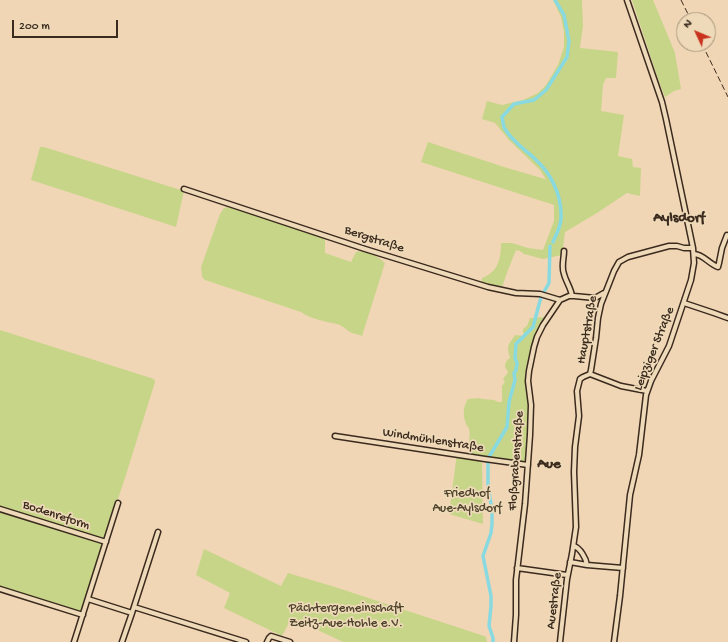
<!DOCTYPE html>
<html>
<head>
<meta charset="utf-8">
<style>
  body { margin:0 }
  #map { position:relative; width:728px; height:642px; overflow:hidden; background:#f1d6b6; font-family:"Gochi Hand",sans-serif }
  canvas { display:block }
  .north { position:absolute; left:676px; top:12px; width:40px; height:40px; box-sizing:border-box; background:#eedab8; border:1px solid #a6947a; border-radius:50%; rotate:314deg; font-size:11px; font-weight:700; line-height:16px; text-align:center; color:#3b2a1e }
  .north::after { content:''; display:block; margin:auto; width:14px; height:18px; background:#c8321e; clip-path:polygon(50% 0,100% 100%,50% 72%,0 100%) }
  .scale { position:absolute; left:12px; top:20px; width:106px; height:18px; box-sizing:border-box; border:2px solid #3b2a1e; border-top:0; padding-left:5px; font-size:12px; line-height:14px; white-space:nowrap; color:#3b2a1e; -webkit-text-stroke:3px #eedab8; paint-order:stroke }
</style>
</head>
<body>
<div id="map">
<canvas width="728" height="642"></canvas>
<div class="north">N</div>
<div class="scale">200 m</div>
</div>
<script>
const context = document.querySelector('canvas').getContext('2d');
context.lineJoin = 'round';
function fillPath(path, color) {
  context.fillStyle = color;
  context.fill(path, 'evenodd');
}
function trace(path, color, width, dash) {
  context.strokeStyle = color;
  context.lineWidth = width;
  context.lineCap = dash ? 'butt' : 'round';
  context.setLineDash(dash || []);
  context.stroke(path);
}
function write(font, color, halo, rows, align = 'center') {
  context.font = font + ' "Gochi Hand",sans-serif';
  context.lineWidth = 3.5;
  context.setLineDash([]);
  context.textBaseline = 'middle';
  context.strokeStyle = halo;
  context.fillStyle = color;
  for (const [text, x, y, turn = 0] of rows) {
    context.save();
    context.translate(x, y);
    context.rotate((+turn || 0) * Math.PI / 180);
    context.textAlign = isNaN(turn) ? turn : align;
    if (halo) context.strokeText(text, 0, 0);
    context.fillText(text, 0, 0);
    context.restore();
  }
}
fillPath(new Path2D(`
  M553,0h29l1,26 -3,22 38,4 -2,26h-10l-3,7 -2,26 23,4 -6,41 14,3 1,8 8,1 -1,28 -13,-3 -30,20 -32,19 -3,23 -19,4 -19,-5 -4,-3 -4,-1 -8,20 -8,23 -19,-5 1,-10c16,-6 19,-19 19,-35h11l16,5 15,2 11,-29v-16l-133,-43 7,-20 76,25 41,12 2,2 -7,-11 -31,-30 -14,-17 -13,-4 5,-18 15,4 21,-5 15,-7 8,-8 12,-20 6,-18v-15l-3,-15z
  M632,0h21l22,53 6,36 -7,2 -9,6 -6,-15z
  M40,147h4l140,44 -8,36 -145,-47z
  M228,207l92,29 5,4v13l26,9 5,-10c8,-3 23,5 29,11l-23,73c-4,-2 -8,-2 -12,-4 -4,-2 -6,-5 -10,-7 -14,-4 -28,-5 -39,-13l-96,-32 -3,-3 -1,-10 19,-53 4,-6z
  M543,317l2,1 -6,9 -4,12 -9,38 4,37 -3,45 -3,2 -7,1 -35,-2 1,64 -34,-10 8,-61 13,1c-3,-7 1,-18 -1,-25 0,-1 -1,-2 -2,-3 -4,-9 -5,-18 1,-27l10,-1 5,1 11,1 4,2h4v-16l3,-4 -2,-3 2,-3 2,-2 1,-3c-5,-4 -3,-10 2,-13 -1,-3 -2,-7 -2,-10 0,-5 5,-9 7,-13l9,1v-2l-1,-1v-4l4,-3 3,-8z
  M0,330l154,49 1,3 -30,96 -9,27 -35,108 -81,-23z
  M204,549l29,14 48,23 7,-13 47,14 149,49 2,1 1,5h-144l-36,-17 -16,-6 -9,17 -58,-28 6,-15 -34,-18z`), '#c7d588');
trace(new Path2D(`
  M553,242c3,-7 8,-16 8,-24 1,-23 -10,-45 -27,-60 -10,-9 -22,-17 -29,-29 -2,-3 -2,-8 -3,-12l12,-13 20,-4 12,-10 21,-33 2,-16 -5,-26 -9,-15
  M493,642v-4l-4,-12 2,-20v-10l-8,-40 8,-23 1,-9v-13l-4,-26v-23l1,-5 18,-30 2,-25 6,-22 -1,-7 2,-3 1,-7 -2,-5 1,-14 17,-17 8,-30 8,-14 1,-37`), '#88d9e0', 3.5);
const minor = new Path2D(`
  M184,189l181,60 123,38 28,6 24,1 20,6
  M564,251c0,8 -3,16 0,23 2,8 7,14 8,22
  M694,254c9,0 15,10 24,13l1,-4 3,-15 5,-13
  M684,303l30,10 14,5
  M590,374l31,12 26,5
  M335,436l150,23 43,6
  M0,509l106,33
  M574,546c6,2 12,12 13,19l36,3
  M570,562l17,3
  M517,568l50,7
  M0,589l83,26
  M88,599l44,14 -10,29
  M134,607l112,35
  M132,613l26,-81
  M74,642l44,-139
  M267,642l2,-4 2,-2 19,6
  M514,642l2,-27v-35l9,-76 5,-69 1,-30 -3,-24 1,-10 5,-24 3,-10 6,-12 17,-25 9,-4h5l21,2 9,-5
  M560,642l7,-63 5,-25 4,-27 -2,-55 1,-25 4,-31 -2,-25 3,-12 3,-2 7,-3 1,-4 5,-32 2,-20 3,-14 13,-33 5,-9 9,-5 41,-11h8l7,2h9
  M614,642l6,-46 10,-101 9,-40 7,-60 5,-14 18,-35 22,-66 3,-17 -1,-15 -27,-129 -4,-17 -35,-102`);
trace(minor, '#3b2a1e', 7);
trace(minor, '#eedab8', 4);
trace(new Path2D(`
  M681,0l10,20
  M702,44l26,53`), '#3b2a1e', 1, [6, 3]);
write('13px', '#3b2a1e', '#eedab8', [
  ["Bergstraße",374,240,18],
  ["Hauptstraße",588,330,-80],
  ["Leipziger Straße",655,349,-68],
  ["Windmühlenstraße",433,441,9],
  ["Floßgrabenstraße",517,461,-86],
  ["Bodenreform",56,516,18],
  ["Auestraße",555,601,-83]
]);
write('13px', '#50442e', '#eedab8', [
  ["Friedhof",467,494],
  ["Aue-Aylsdorf",467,509],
  ["Pächtergemeinschaft",346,609],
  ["Zeitz-Aue-Hohle e.V.",346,624]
]);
write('bold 15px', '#3b2a1e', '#eedab8', [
  ["Aylsdorf",679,219],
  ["Aue",549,465]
]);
</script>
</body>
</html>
